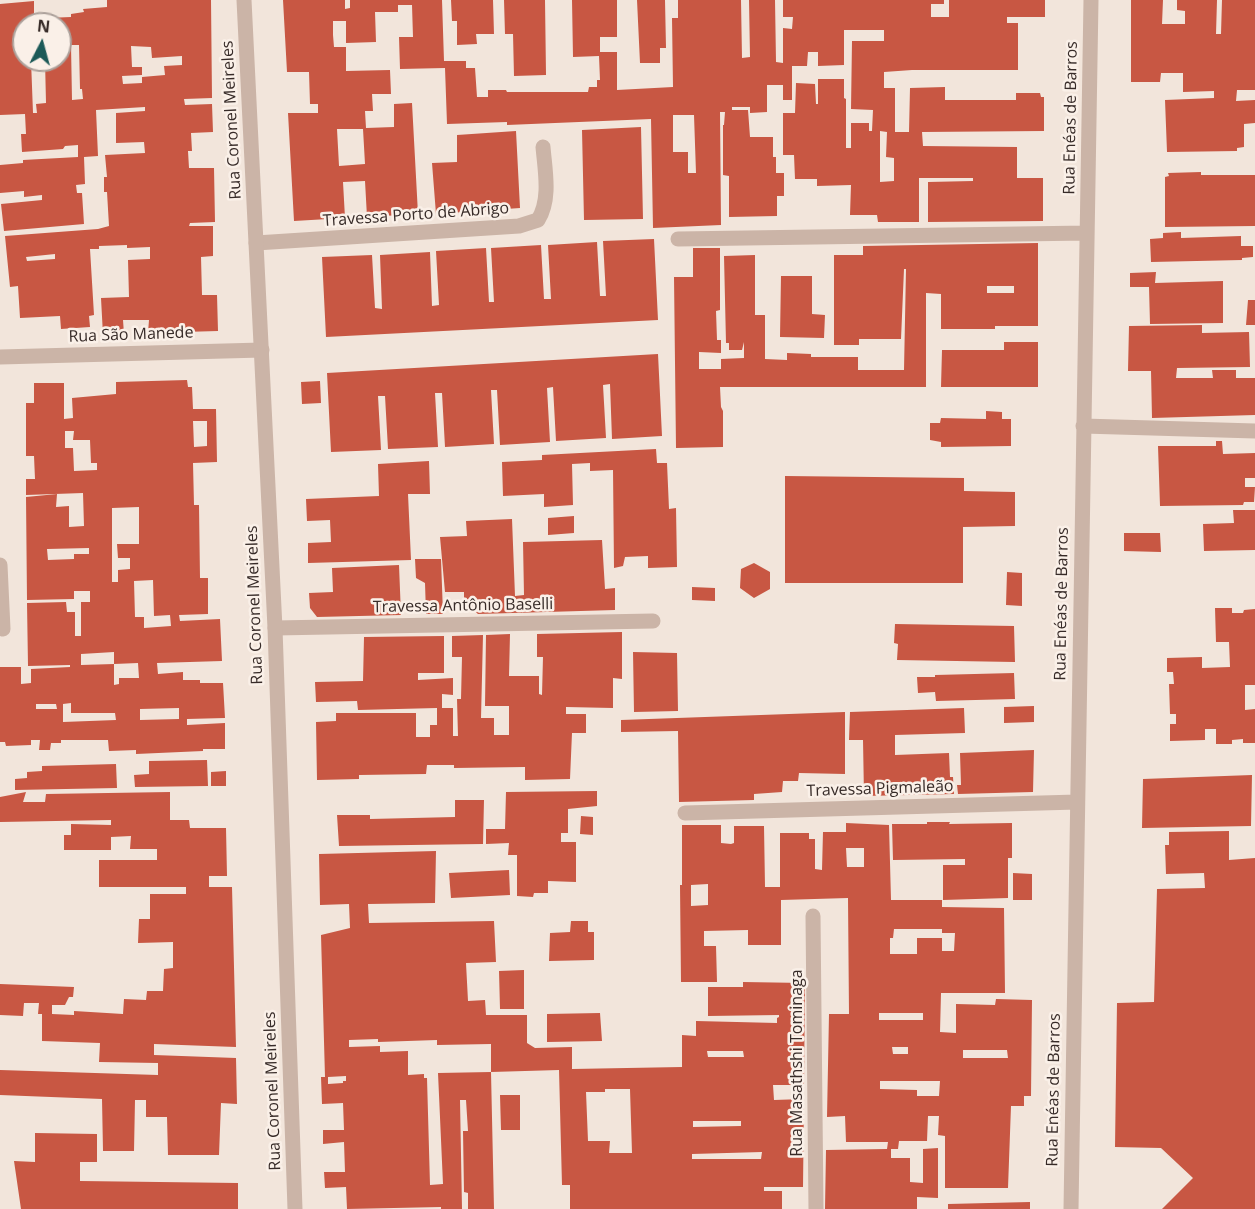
<!DOCTYPE html>
<html>
<head>
<meta charset="utf-8">
<style>
  body { margin:0 }
  #map { position:relative; width:1255px; height:1209px; overflow:hidden; background:#f2e5db; font-family:"Open Sans",sans-serif }
  canvas { display:block }
  .north { position:absolute; left:12px; top:12px; width:60px; height:60px; box-sizing:border-box; background:#faf0e8; border:2px solid #aca19b; border-radius:50%; rotate:6deg; font-size:16px; font-weight:700; line-height:24px; text-align:center; color:#372b28 }
  .north::after { content:''; display:block; margin:auto; width:21px; height:27px; background:#1c5a58; clip-path:polygon(50% 0,100% 100%,50% 72%,0 100%) }
</style>
</head>
<body>
<div id="map">
<canvas width="1255" height="1209"></canvas>
<div class="north">N</div>
</div>
<script>
const context = document.querySelector('canvas').getContext('2d');
context.lineJoin = 'round';
function fillPath(path, color) {
  context.fillStyle = color;
  context.fill(path, 'evenodd');
}
function trace(path, color, width, dash) {
  context.strokeStyle = color;
  context.lineWidth = width;
  context.lineCap = dash ? 'butt' : 'round';
  context.setLineDash(dash || []);
  context.stroke(path);
}
function write(font, color, halo, rows, align = 'center') {
  context.font = font + ' "Open Sans",sans-serif';
  context.lineWidth = 5;
  context.setLineDash([]);
  context.textBaseline = 'middle';
  context.strokeStyle = halo;
  context.fillStyle = color;
  for (const [text, x, y, turn = 0] of rows) {
    context.save();
    context.translate(x, y);
    context.rotate((+turn || 0) * Math.PI / 180);
    context.textAlign = isNaN(turn) ? turn : align;
    if (halo) context.strokeText(text, 0, 0);
    context.fillText(text, 0, 0);
    context.restore();
  }
}
fillPath(new Path2D(`
  M107,0h104l1,98 -28,1 1,6 27,-1 1,28 -22,1 1,18h-4l1,17h25l1,54 -25,1 -1,3h24v30l-12,1 1,38h15l1,36 -70,2 1,-13h-26l1,14 -21,1 -2,-37 28,-1 -1,-37 22,-1v-12l-23,1v-3l-28,1v3h-9l4,66 -5,1 1,11 -29,2 -1,-13 -40,2 -2,-32 -8,1 -5,-51 93,-7 11,-3 -2,-34h-3v-15h3l-2,-22 40,-2 -1,-11 -28,1v-30l29,-2v-4l-49,3 2,46 -14,1 1,27 -9,1 1,8h5l2,31 -80,7 -3,-27 41,-4v-5l-18,2v-6l-24,2v-28l23,-2v-3l55,-3v-12l-13,1 -2,3 -41,3 -1,-18h5l-1,-20 -25,1v-111l34,-3v13l13,4 24,-1v-3l13,-2 -1,-3 24,-2zM24,24h36v36h-15l1,43 -10,1 1,9h-4l-2,-53h-7zM71,45h8l1,44h2l1,10 -11,1zM131,46l20,1 1,11 30,-2v9l-18,1 1,9 -23,2v6l-19,1 -1,-8 20,-1v-8h-10zM55,254v5l-28,2 -1,-4z
  M283,0h62v9l5,-1v-8h92l2,61h22v7h9l2,29h11v-7h18l1,2h81l1,-5h8v-7h3l-1,-24 -26,1 -1,-57h45v37h-17v15h17v38l56,-3 -1,-69h6v-18h63l1,58 8,-1 -1,-57h26l1,62 7,1v-35l9,1 1,-12h-10v-17h161v4h-13v13h18v-17h96v17h-38v6h11v47h-106l-28,2v16h11v44h14l1,-44 35,-1v13h71v-7h24l1,4h3v34l-122,1 1,14 94,1v31h26v43l-115,1v-40l45,-1v-3h-54v44h-41l-1,-7h-27l1,-30 -34,1v-7h-22l-1,-24h-11v-42h12l1,-30 19,1 1,20h2v-25h26v19l2,1v49h5v-25h18v8h3l1,-21 -22,-1 1,-68h32v-11h-40v35l-26,1v-14h-10l-1,14h-15v34h-9v-15h-16v27l-17,1v-6h-18v3h16l2,27h23v20h3v16h8v23h-7v20l-48,1v-41l-6,-1v-50h1l1,-13h-5l1,113 -68,3 -2,-109 -144,6v-3l-60,2 -2,-56 -45,1 -1,-32h14l-1,-32h-14v7h-23l1,30 -30,1v-22h-13v14l1,12h12v24l44,-1 1,24h-19l1,17h-8l1,17 28,-1v-23l18,-1 6,111 -51,3 -2,-36 -22,1 2,36 -51,3 -6,-108h30v-9h-8l-1,-32h-22zM673,115h21l2,58h-8v-21h-15zM337,129h26l2,35 -26,2zM880,131l7,1 -1,25 8,1v23l-14,1z
  M451,0h42l1,34h-18l1,10 -20,1v-24h-5z
  M504,0h41l1,75 -32,1 -1,-42h-8z
  M637,0h28l1,48h-6v15h-20z
  M1131,0h32l-1,24h23v-13l-8,-1v-10h40l-1,34h5l1,-34h33v90h-18l-1,11 19,-1v23l-11,1v23l-7,1v3l-70,1 -2,-52 49,-2v-7l-31,1v-19h-22l-1,9h-29z
  M641,127l2,92 -59,1 -2,-90z
  M516,131l4,77 -84,6 -4,-51 25,-1v-27z
  M1201,172v3h54v51l-90,1v-50l4,-1 -1,-3z
  M1181,232v6l60,-2v10h12v11l-11,1v2l-91,2 -1,-23 13,-1v-5z
  M654,239l4,81 -332,17 -4,-80 50,-2 3,53 7,1 -2,-54 50,-3 2,54 7,-1 -3,-54 50,-3 3,54h5l-3,-54 50,-3 3,54h7l-3,-54 49,-3 3,54h6l-3,-55z
  M1038,243v83h-43v3h-54v-35l-15,-1v94h-206l1,20 2,4v36l-47,1 -2,-171h19v-29h27v62l-4,1 1,29h4v13l-22,-1v17h22v-10l23,-1v-16l-2,8h-13v-7h-3l-2,-87 31,-1v60h10v44l22,1v-7l24,1v3h47v13h46l2,-101h-2l-3,70h-42v6h-25v-90h29v-9zM987,286h27v7h-27z
  M1156,272l-1,11 68,-2v42l-73,1 -1,-37h-19v-14z
  M781,276h31v38l13,1 -1,23 -44,-1z
  M1248,300h7v25h-9z
  M1202,325v8l47,-1 1,35 -73,1 -1,10h37l-1,-8h24v8h19v37l-103,3 -1,-47h-23l1,-45z
  M1004,342h34v45h-97l1,-37h62z
  M658,354l4,82 -50,3 -2,-55 -7,1 3,53 -50,3 -3,-54 -6,1 3,54 -50,3 -3,-55h-6l3,54 -49,3 -3,-54h-7l3,54 -50,2 -3,-53h-7l3,54 -50,2 -4,-79z
  M187,380l1,7h4l1,22h23l1,53 -24,1 1,42h5l1,73h8v36l-29,1 1,6 40,-2 2,42 -65,2 1,11 25,-2v8h17v3h23l2,35 -38,1v6l38,-2v26h-22v2l-67,3v-4l-27,1 -1,-11h-47v3h-10l-1,7h-11l1,-10h-9v5l-25,1 -1,-4h-5v-75h21v17l10,-1v-14l39,-2v-2l-42,1 -1,-63 39,-1 1,10h8v24h6v-34h9v-11h-16v8l-47,1 -1,-103 31,-3 -1,13 13,-1v21l15,-1 -1,-33 -57,2v-16h9l-1,-23h-8v-53h8v-20h30v36l9,-1 -1,-20 44,-4v-12zM193,421h14v25l-13,1zM65,431h9l-1,9h17l1,23h6v7l-23,1 -1,-23h-8zM139,507v37h-22l1,14h12v11l-12,1v12h-6v-74zM89,548v6h-15v5l-26,1 -1,-11zM153,580l1,36 16,-1 1,11 -27,2v-11h-9l-1,-36zM114,652v12l24,-1 1,15h-20v6l-5,1v-21l-33,1v-11zM71,703v10h44l1,7 -53,2v-18zM36,704h20l1,5h-21zM179,708v11l-39,1v-11z
  M320,381l1,22 -19,1 -1,-22z
  M986,411l16,1v7h9v27l-70,1v-5l-11,-2v-17h10l1,-5 45,1z
  M1216,441h6l1,13 32,-1v25h-10v9h10l-1,15h-10l-1,3 -83,1 -2,-60h58z
  M656,449l1,14h10l2,46 7,-1 1,59 -29,1v-12l-23,1 -2,9 -9,2 -1,-98 -23,1v-8l-18,1 1,41 -29,2v-13l-41,2 -1,-34 40,-2v-5z
  M429,461l1,33h-22l3,66 -103,3v-20l23,-1 -1,-22 -23,1 -1,-22 73,-3 -1,-32z
  M785,476l179,2v13l51,1v34l-52,1v56h-178z
  M1233,510h22v40l-51,1 -1,-27 31,-1z
  M574,516v17l-26,2v-17z
  M512,519l3,77 9,-1 -1,-53 79,-2 3,49 10,-1v22l-137,4 -14,-13v-9h-19l-5,-55 27,-1 -1,-15z
  M1124,533h36l1,19 -37,-1z
  M415,559h26l2,55h-17l-1,-31 -9,-5z
  M754,563l16,9v17l-16,9 -14,-10 1,-19z
  M399,565l2,50 -84,2 -7,-9 -1,-15 24,-1 -1,-24z
  M1007,572l15,1v33l-16,-1z
  M692,587l23,1v13l-23,-1z
  M1215,608h17v5h11l1,-3 11,-1v76h-10v25l10,-1v34h-12v-4l-11,1v4h-16v-15h-11v11l-35,1v-17h6v-10h-6l-1,-30h5l-1,-12h-6v-14l35,-1v11l28,-1 -1,-25h-13z
  M895,624l119,2 1,36 -118,-2 1,-16 -4,-1z
  M622,632v47l-9,-1v30l-47,-1v7h20v19h-14l-2,46 -45,1v-13l-71,1v-3h-27l-1,9 -67,1v4l-42,1 -1,-58 20,-1v-8h80v24h14v-12h7v-17l-79,2 -1,-9 -41,1 -1,-20 48,-1 1,-44 80,-1v37h-26v7l35,-2v17l-11,-1v14h11v28h5l-1,-37h4l1,-42h-10v-21l31,-1 -2,83h13v17h15v-29h-24l1,-71 24,-1 -1,42h30v18l3,1 1,-38h-6v-23z
  M633,652l44,1 1,58 -44,1z
  M1014,673l1,26 -79,2 -1,-9 -17,1 -1,-16h18v-2z
  M1034,706v16l-30,1v-16z
  M964,708l1,25 -70,2v20l54,-2 1,24h3l1,17 -90,2 -1,-56h-14l1,-28z
  M845,712v62l-46,-1 -1,8h-15l-1,11 -28,2v6l-75,2 -1,-71 -57,1v-12z
  M1034,750l-1,42 -75,2 -1,-9h4l-1,-32z
  M207,760l1,26 -73,1 -1,-12 15,-1v-13z
  M116,764l1,24 -102,2v-11l12,-1v-6l15,-1v-5z
  M226,771v15h-15v-14z
  M1252,775l-1,51 -109,2 1,-49z
  M597,791v15l-29,3v24h-7v9h15v40l-28,-1v12h-14l-1,4 -16,-1v-41h-9l1,-12 -23,1v-15h19l1,-37z
  M26,792l-3,10h22l1,-8 124,-2v28h19l1,8h36l1,48h-18v11h23l4,160 -82,-3v11l82,3 1,46 -16,-1 -2,52h-51l-1,-38h-21v-17h-11l-1,51h-31l-1,-52 -102,-4v-25l158,5v-12l-59,-1 1,-19 -58,-2v-27h-4l1,-11h-15l-1,13 -23,-1v-31l74,3 -1,10h-4l-4,8h-13v9l22,1v-4l49,3 1,-15 22,1 1,-9h16l1,-22 9,-1v-26l-35,1 1,-24h11v-25h36v-7h-87v-27h58v-11h-27l1,-13 -20,1v13h-47v-15h7v-11l40,1v-5l-111,2v-25z
  M455,800h29l-1,44 -144,2 -2,-31h33v4l85,-2z
  M581,816l12,1v18l-13,-1z
  M927,822h23l-1,2 63,-1v35h-4v40l-65,2v-35h22v-6l-72,1 -1,-36h35z
  M846,823l43,2 2,75h51v7l62,1 1,85h-64l-1,39 16,1v-29l39,1 1,-6 36,1 -1,96h-7v10h-13l-3,82h-63v-52l-7,-1 1,-19h-11l-1,25h-28l-1,8h-7v9h19v24l13,1v-34l15,-1v50l-21,-1v12h-92l1,-59 61,-1 1,-7h-42l-1,-26 -18,1 2,-103h20l-1,-116 -67,2v45h-33v-15l-44,1v15h12l1,36h-36l-1,-97h2v-60h39v18l10,1 3,-1v-17h30l1,61h15v-54h29v6h6v30l7,1 1,-38h23zM846,848h18v19h-17zM708,884v21l-17,1v-21zM894,929h48v4h13l-1,18h-12v-13h-25v16h-27v-16h3zM879,1013h44v7h-44zM892,1047h16v7h-15zM963,1050h44l1,8h-45zM880,1081h60l-1,15h-22v-6l-37,-1z
  M1229,831v29l26,-2v351h-93l31,-31 -32,-30 -46,-1 2,-144 37,-1 3,-113 48,-1 -1,-15 -38,1 -1,-29h4v-13z
  M436,851l-1,52 -67,1 1,19 125,-2 2,41 -30,1 2,38 17,-1 1,15h41v28l8,5 37,-1v22l110,-2v-32l14,1v-15l81,2v-5l2,-1v-2l-71,1v-29h35v-5l62,1 -1,102h-31l1,15 30,-1 -1,88h-39v4h18v18h-212v-24h-8l-3,-115 -68,2 3,137h-26v-16l-4,-1 -1,-61h5l-2,-31h-6l2,109h-21v-2l-94,2 -1,-22 -21,1 -1,-16h21l-1,-30 -21,2v-14h21l-1,-27 -21,1 -1,-27h4l-4,-142 29,-7 -1,-24 -29,1 -1,-51zM378,1039v3l59,-2v5l54,-1v28l-53,1 5,111 -13,1 -3,-107h-3v-4l-16,1v-24l-28,1v-6l-31,1v-7zM707,1051h36l1,6h-36zM346,1076v5h-3v2l-15,1v-7zM605,1089h25l2,64h-23l1,-12h-22l-2,-49h19zM693,1121h48v5l-48,1zM762,1152l-1,7h-69v-5z
  M509,870l1,25 -59,3 -2,-25z
  M1013,873l19,1v26h-19z
  M571,921h17v11h6v28l-45,1 1,-28 20,-1z
  M524,970v39h-24l-1,-38z
  M600,1013l2,28 -55,1v-28z
  M500,1095h20v35h-19z
  M35,1133l62,1v28h-17v19l158,2v26h-217l-7,-48 21,1z
  M1030,1202v7h-82v-5z`), '#c85743');
trace(new Path2D(`
  M275,628l378,-7
  M813,916l3,293`), '#cbb4a7', 15);
trace(new Path2D(`
  M678,239l409,-6
  M256,243l263,-17 19,-6c13,-21 7,-49 5,-73
  M0,357l262,-7
  M1083,426l172,5
  M0,565l3,64
  M685,813l392,-11
  M1071,1209l20,-1209`), '#cbb4a7', 15);
trace(new Path2D(`
  M244,0l31,628 20,581`), '#cbb4a7', 15);
write('16px', '#372b28', '#faf0e8', [
  ["Rua Enéas de Barros",1071,118,-89],
  ["Rua Coronel Meireles",232,120,-93],
  ["Travessa Porto de Abrigo",416,215,-4],
  ["Rua São Manede",131,335,-2],
  ["Rua Enéas de Barros",1062,604,-89],
  ["Rua Coronel Meireles",255,605,-92],
  ["Travessa Antônio Baselli",463,606,-1],
  ["Travessa Pigmaleão",880,789,-2],
  ["Rua Masathshi Tominaga",797,1063,-90],
  ["Rua Enéas de Barros",1054,1090,-89],
  ["Rua Coronel Meireles",273,1091,-92]
]);
</script>
</body>
</html>
